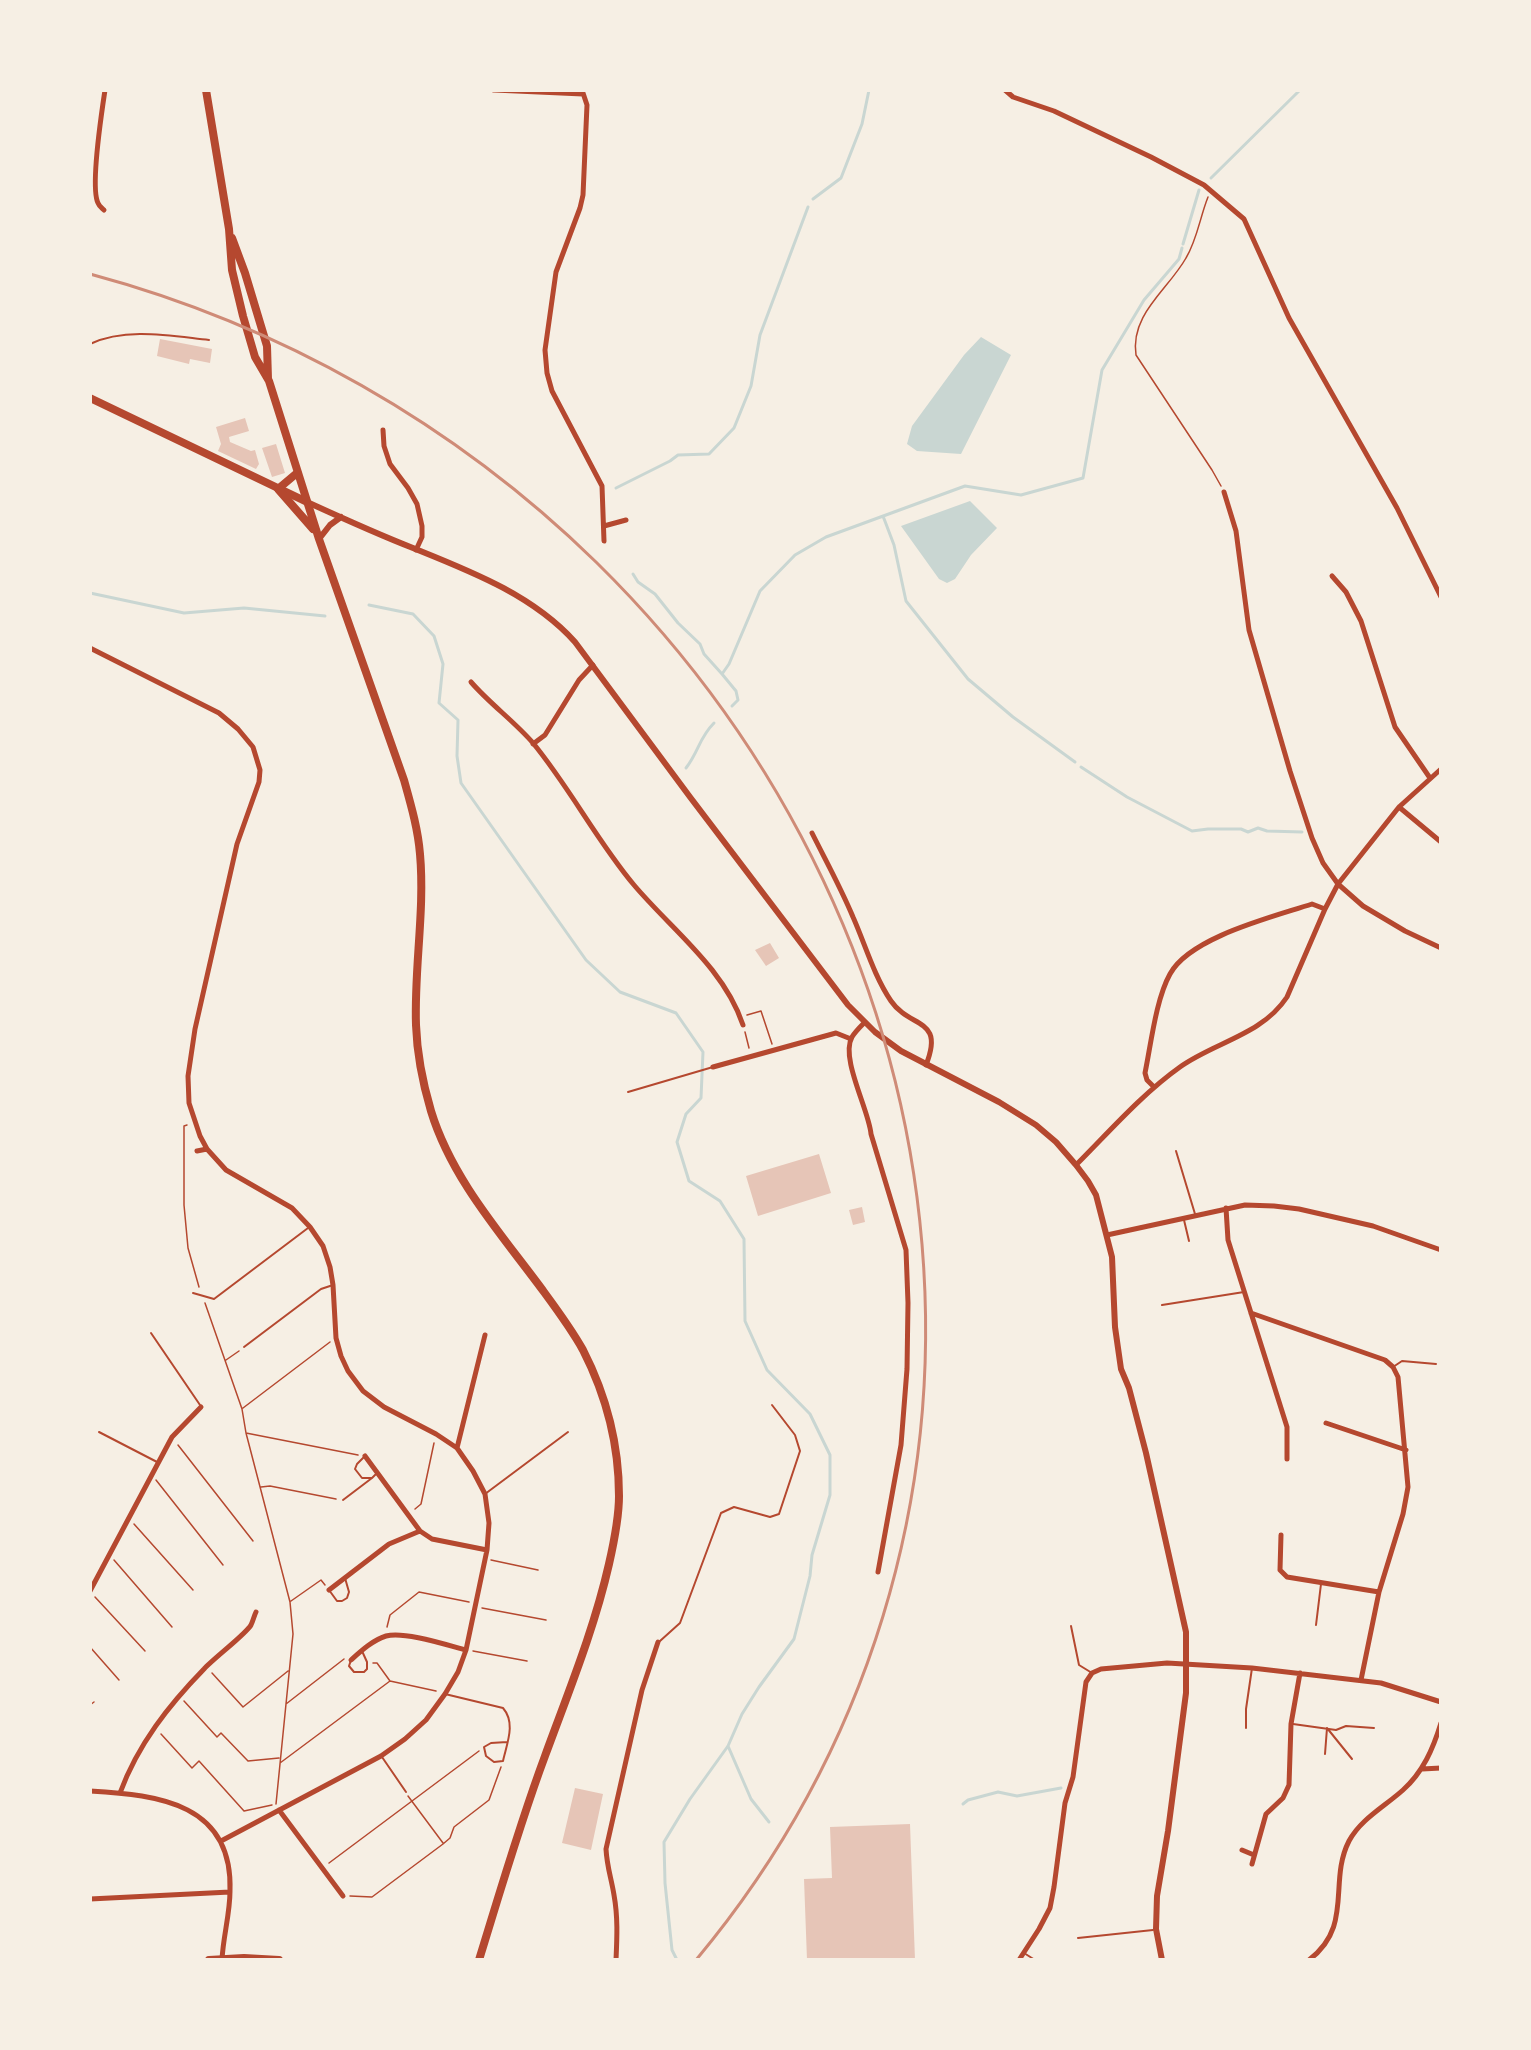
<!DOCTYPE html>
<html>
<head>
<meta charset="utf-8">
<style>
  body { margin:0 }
  #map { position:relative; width:1531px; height:2050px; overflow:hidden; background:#f6efe4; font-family:Poppins,sans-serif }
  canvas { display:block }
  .frame { position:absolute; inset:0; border:92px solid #f6efe4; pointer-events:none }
</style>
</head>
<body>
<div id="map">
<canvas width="1531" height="2050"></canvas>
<div class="frame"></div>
</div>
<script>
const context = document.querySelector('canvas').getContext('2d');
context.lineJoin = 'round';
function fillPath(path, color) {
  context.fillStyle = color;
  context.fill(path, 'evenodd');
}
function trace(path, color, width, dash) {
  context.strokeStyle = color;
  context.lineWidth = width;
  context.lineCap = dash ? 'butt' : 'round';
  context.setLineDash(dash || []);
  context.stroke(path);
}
fillPath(new Path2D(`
  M981,337l30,18 -50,99 -44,-3 -10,-7 5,-18 52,-71z
  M970,501l27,27 -26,27 -16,24 -8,4 -8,-4 -38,-53z`), '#c9d6d2');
trace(new Path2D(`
  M1211,178l89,-88
  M813,199l28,-21 21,-54 7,-34
  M1183,244l16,-54
  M616,488l54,-27 8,-6 31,-1 25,-26 17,-42 9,-51 48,-128
  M883,516l11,29 12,56 62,78 45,38 62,45
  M633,574l5,8 17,12 23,29 22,21 4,10 18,20
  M90,593l94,20 60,-5 81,8
  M369,605l44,9 21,22 9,28 -4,39 19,17 -1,36 4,27 125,177 34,32 56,21 27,39 -2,46 -15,16 -9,28 12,39 31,20 24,38 1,82 22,49 43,44 20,41v40l-18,60 -2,21 -16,63 -35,48 -17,27 -14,32 -38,53 -26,43 1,41 7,67 5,10
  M732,706l6,-6 -2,-9 -14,-17 7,-10 31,-73 35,-36 31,-18 139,-51 56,9 62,-17 19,-108 42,-70 35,-41 3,-11
  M1081,767l46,30 65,34 16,-2h33l7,3 10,-4 9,3 35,1
  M686,768c13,-17 13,-30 28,-45
  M728,1746l23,53 18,23
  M963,1804l5,-4 30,-8 19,4 44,-8`), '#c9d6d2', 3);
fillPath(new Path2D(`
  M160,339l52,10 -2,14 -20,-4 -1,5 -32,-8z
  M245,418l4,13 -20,6 1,5 21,9 4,-1 4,14 -3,5 -38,-18 3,-7 -5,-17z
  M276,444l9,29 -13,4 -10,-29z
  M770,943l9,15 -13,8 -11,-16z
  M819,1154l12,39 -73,23 -12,-40z
  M862,1207l3,15 -12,3 -4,-15z
  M575,1788l28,6 -12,56 -29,-7z
  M910,1824l5,136h-108l-3,-81 28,-1 -2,-51z`), '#e6c5b7');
trace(new Path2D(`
  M1208,197c-8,20 -11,43 -22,61 -18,32 -56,56 -50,97l76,115 9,16
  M747,1015l14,-4 11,33
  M745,1032l4,16
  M187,1125l-3,1v79l4,43 11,39
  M205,1303l37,106 4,24 44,169 3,32 -17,170
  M226,1360l13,-9
  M243,1408l87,-66
  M246,1433l112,22
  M178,1445l75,96
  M156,1480l67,85
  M261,1487l9,-1 66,13
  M415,1509l6,-5 13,-61
  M134,1524l59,66
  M114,1560l58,67
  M491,1560l47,10
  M95,1597l50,54
  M291,1601l30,-21 4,5
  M482,1608l64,12
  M387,1627l3,-12 29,-23 50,10
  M90,1647l29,33
  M473,1651l54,10
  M373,1663h4l13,18 46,10
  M212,1673l31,34 45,-36
  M184,1701l33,36 4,-4 27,28 31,-3
  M286,1704l58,-45
  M90,1705l4,-3
  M161,1734l31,34 7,-7 45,50 28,-6
  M280,1763l110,-82
  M408,1796l35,47
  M329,1863l150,-112
  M350,1896l22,1 71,-53 7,-6 4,-11 35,-27 12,-33`), '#b5482f', 1.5);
trace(new Path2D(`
  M90,344c36,-17 81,-8 119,-4
  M628,1092l85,-25
  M1176,1151l19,63
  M1184,1220l5,21
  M193,1293l21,6 94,-71
  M1162,1305l82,-13
  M151,1333l49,72
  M244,1347l77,-58 12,-4
  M1393,1367l9,-6 34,3
  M99,1432l60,31
  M365,1456l-8,8 -2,5 7,9h10l5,-5
  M485,1494l83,-62
  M343,1500l29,-22
  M329,1590l8,11h5l5,-3 2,-6 -4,-14
  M1316,1625l5,-41
  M1071,1626l8,39 13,8
  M660,1641l20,-18 41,-110 13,-6 36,10 9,-3 21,-63 -5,-16 -23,-30
  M351,1660l-2,6 5,6h10l3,-3v-7l-5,-11
  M445,1694l58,14c13,15 4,35 0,53l-9,1 -8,-6 -2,-9 7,-4 16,-1
  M1293,1724l43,6 10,-4 28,2
  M1246,1728v-19l6,-41
  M1327,1728l25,31
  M1325,1754l2,-26
  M382,1757l24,35
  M1078,1938l75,-8
  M1024,1953l11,7
  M1072,1960l7,-1`), '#b5482f', 2);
trace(new Path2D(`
  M494,90l89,4
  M582,90l5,15 -4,90 -3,13 -24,64 -11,78 2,23 5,18 50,95 2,55
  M1005,90l8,7 41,14 97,46 53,28 40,34 45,99 108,190 44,89
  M104,210c-2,-2 -5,-4 -6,-7 -8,-16 4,-93 7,-113
  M383,430l1,16 6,18 18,24 9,16 5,22v11l-6,13
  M1224,492l12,39 13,99 41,141 22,67 11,25 15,21 25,22 42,25 36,17
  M604,526l22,-6
  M1332,576l14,16 15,29 34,106 35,51
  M90,648l129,65 19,16 15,18 7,23 -1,12 -22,62 -42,185 -7,47 1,27 11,33 7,13 19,21 66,38 18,19 13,19 7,21 3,18 3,53 5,18 7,15 15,20 21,16 52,27 21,14 16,23 12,23 4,29 -2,27 -21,100 -8,22 -13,22 -19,26 -21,19 -24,17 -160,85
  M471,682c19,22 43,39 62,61 37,45 64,98 101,142 38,45 90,83 109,140
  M533,744l12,-9 34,-55 14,-15
  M1399,807l42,35
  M812,833c14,28 29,55 41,84 12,27 21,59 38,84 19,28 54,16 35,64
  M864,1023c-4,4 -9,9 -12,14 -12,21 17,73 19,97l35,116 2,53 -1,66 -6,76 -23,127
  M713,1067l123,-34 15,6
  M1154,1087l-7,-7 -2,-7c6,-29 11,-74 25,-99 20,-37 103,-57 142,-70l13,5
  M197,1151l10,-2
  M1076,1165c33,-33 66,-71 104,-98 35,-25 82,-32 107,-70l38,-88 13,-25 61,-77 42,-38
  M1226,1208l2,32 59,187v32
  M1107,1235l138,-30 29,1 25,3 74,17 68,24
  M1251,1313l134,47 8,7 5,10 10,110 -5,27 -24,78 -18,88
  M1326,1423l80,27
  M457,1448l28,-113
  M365,1456l55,75 12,8 55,11
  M1281,1535l-1,35 7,7 92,15
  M329,1590l60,-46 31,-13
  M90,1591l82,-154 29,-30
  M351,1660c10,-9 22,-20 35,-24 18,-5 61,9 80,14
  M1422,1769l19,-1
  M90,1791c70,4 143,13 140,100 0,23 -7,46 -8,69
  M120,1793c18,-49 49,-88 84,-124 10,-11 42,-35 47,-44 2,-4 3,-9 5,-13
  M279,1810l64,86
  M1242,1850l12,5
  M1252,1864l14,-50 17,-16 6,-13 2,-61 9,-51
  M90,1899l140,-7
  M616,1960c1,-22 2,-43 -2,-65 -3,-18 -7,-28 -8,-46l36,-159 16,-48
  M1019,1960l20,-31 11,-21 4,-21 11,-84 8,-26 13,-95 6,-9 9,-4 66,-6 85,5 129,15 60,19
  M1309,1960c45,-34 19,-78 40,-119 12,-22 35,-34 54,-51 20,-18 30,-41 38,-67`), '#b5482f', 5);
trace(new Path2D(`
  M307,502c35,16 70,32 106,46 57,23 120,47 162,94l115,155 158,208 27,27 26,19 98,51 37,23 20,17 20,23 12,16 8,14 16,62 3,70 6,42 8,19 17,65 40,179v61l-18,138 -11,65 -1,33 6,31
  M319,539l11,-14 11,-8`), '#b5482f', 6);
trace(new Path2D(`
  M90,398l217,104
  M209,1960l35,-2 35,2`), '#b5482f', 8);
trace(new Path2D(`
  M206,90l23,139 3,41 11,46 12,41 14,24 50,158 85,241c7,25 14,49 16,74 5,57 -6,114 -4,171 1,28 7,59 15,86 21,69 72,125 113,181 14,19 28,38 39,58 23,45 36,95 36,146 0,23 -5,46 -10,68 -15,66 -41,129 -64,192 -25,67 -45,136 -66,204
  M232,238l13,35 22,73 1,33
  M297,473l-19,16 35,40`), '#b5482f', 8);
trace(new Path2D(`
  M90,274c190,51 365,150 506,288 384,377 452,976 100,1398`), '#cf8b77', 3);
</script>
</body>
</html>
